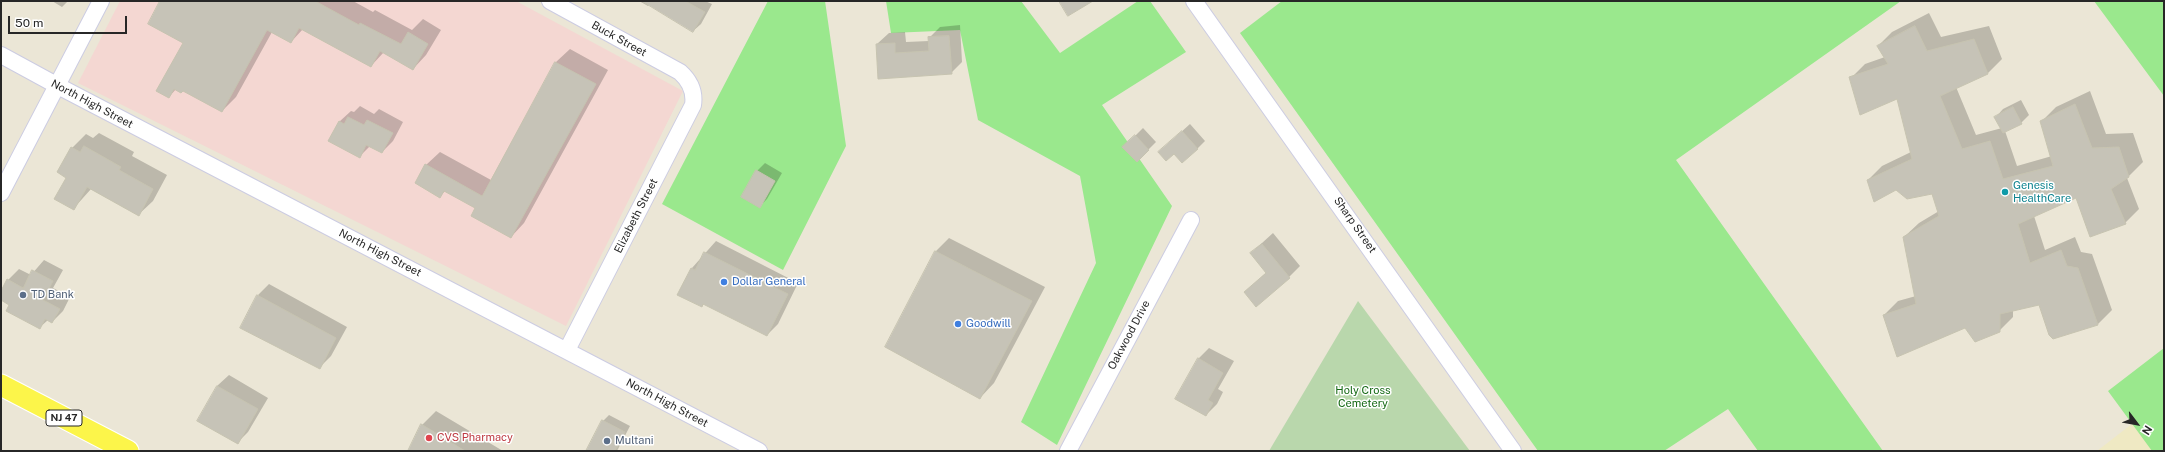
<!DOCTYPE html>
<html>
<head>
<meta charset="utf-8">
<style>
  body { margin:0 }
  #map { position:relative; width:2165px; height:452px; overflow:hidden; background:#ebe6d6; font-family:"Public Sans",sans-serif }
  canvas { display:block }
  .frame { position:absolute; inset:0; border:2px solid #272727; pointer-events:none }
  .north { position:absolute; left:2117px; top:404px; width:40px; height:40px; -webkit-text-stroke:3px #fff; paint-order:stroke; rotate:122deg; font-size:11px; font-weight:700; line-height:16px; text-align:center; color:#272727 }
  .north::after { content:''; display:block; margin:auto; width:14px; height:18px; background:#272727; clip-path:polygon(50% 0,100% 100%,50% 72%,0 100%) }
  .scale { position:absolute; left:8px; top:16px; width:119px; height:18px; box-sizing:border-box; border:2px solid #272727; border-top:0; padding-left:5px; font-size:12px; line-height:14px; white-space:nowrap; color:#272727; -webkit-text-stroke:3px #fff; paint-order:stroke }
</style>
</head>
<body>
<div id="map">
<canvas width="2165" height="452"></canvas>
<div class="frame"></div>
<div class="north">N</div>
<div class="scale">50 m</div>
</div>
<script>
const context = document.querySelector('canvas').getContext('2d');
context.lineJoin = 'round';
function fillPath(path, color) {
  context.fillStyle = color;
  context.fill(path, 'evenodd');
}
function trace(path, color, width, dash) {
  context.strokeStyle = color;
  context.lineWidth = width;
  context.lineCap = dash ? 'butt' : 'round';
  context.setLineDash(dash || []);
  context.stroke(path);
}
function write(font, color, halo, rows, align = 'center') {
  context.font = font + ' "Public Sans",sans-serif';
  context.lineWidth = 3;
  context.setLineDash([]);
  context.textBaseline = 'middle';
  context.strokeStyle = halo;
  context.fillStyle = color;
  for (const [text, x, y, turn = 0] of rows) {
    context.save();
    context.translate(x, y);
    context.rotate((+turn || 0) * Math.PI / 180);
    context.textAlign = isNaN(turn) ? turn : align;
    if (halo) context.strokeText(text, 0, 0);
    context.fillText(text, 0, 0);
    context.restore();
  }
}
fillPath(new Path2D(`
  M2164,399v52h-67z`), '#efe9c3');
fillPath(new Path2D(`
  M120,1h396l167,90 -117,235 -488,-243z`), '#f4d7d2');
fillPath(new Path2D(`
  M768,1h57l21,145 -63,124 -121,-66z
  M886,1h135l39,52 78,-52h12l36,51 -84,53 70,101 -115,239 -36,-23 75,-159 -16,-87 -102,-56 -18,-90 -69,3z
  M1282,1h619l-225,159 207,291h-125l-30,-42 -64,42h-126l-298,-418z
  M2094,1h70v95z
  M2164,348v103h-12l-44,-60z`), '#9ae88d');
fillPath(new Path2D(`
  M1358,301l112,150h-201z`), '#b9d7ac');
fillPath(new Path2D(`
  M52,1h16l-6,6z
  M161,1h192l20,11 2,-2 37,20 11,-11 18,11 -15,25 -13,14 -29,-17 -13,14 -68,-37 -12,13 -19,-10 -36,65 -14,14 -39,-21 -7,-1 -7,8 15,-54z
  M639,1h66l7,3 -11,20 -8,7 -43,-27 -2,2z
  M1929,13l12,24 48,-11 13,33 -14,14 -32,14 20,48 26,-7 -6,-11 7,-8 18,-9 8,15 -8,8 -16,8 12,35 35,-10 -10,-35 14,-14 34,-16 16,43 27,-1 10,29 -16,16 12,31 -14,14 -49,-26 -42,19 11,34 30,-13 6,15 11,2 20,56 -14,14 -45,14 -13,-34 -27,6v7l-14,14 -115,-16 14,-14 18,-5 -12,-59 15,-14 20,-12 -7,-18 -36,-4 -28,-9 14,-14 29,-14 -13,-54 -47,-20 14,-14 20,-7 -7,-11 14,-14z
  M960,25l2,37 -11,11 -72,5 -2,-34 12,-11 16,-1 1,10 23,-1v-3l11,-11z
  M570,49l38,21 -84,153 -13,14 -34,-30 -31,-17 -6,6 -14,-31 14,-13 51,28 65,-118z
  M360,106l14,8 5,-5 24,13 -10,19 -11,11 -12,-6 -10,10 -21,-34 12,-11 3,1z
  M1190,124l15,17 -8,8 -23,4 -15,-1z
  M1143,128l13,14 -19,19 -13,-14z
  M99,133l35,19 -2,4 35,19 -14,26 -15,14 -47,-26 -17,19 -7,-31 5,-29 14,-14 7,4z
  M765,163l17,10 -15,26 -7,7 -3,-35z
  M1273,233l27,33 -11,11 -44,15 22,-20 -16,-19z
  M949,238l96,49 -51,96 -14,15 -45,-146z
  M716,241l82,42 -20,41 -11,11 -62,-32 -3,3 -10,-38z
  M44,260l19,10 -10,18 17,9 -7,14 -11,11 -4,-2 -9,8 -29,-24 -9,-5v-6l7,-13 11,-11 12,6z
  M269,284l78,43 -16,29 -11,11 -62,-72z
  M1209,348l25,13 -16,28 5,3 -6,12 -11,11 -8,-56z
  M229,375l39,23 -20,34 -11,11 -20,-57z
  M436,411l67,40h-94l13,-26z
  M609,415l21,11 -13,25h-28l14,-30z`), '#0003');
const building = new Path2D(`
  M160,1h155l44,24 1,-2 41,21 7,-12 20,12 -15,26 -33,-19 -9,16 -72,-39 -8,15 -24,-13 -45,82 -39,-21 -2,2 -7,-4 -5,9 -13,-7 27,-48 -35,-19z
  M642,1h43l20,11 -12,20z
  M1059,1h34l-25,15z
  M1915,26l12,25 47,-12 14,35 -48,22 22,53 28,-8 13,38 50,-13 -13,-45 35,-17 17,44 27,-1 10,30 -18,12 15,35 -36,13 -14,-39 -58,26 12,39 31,-13 6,16 11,2 20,57 -45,14 -4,-4 -10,-30 -39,9v18l-25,10 -10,-14 -68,29 -14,-42 33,-11 -13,-67 36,-21 -7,-22 -25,5 -11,-9 -22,12 -7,-22 45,-21 -15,-60 -37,16 -11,-38 39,-13 -11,-18z
  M949,36l3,38 -74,5 -2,-35 19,-1v10l34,-2 -1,-14z
  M555,62l41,22 -85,154 -40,-22 4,-8 -31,-17 -4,7 -25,-15 10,-19 57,32z
  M2013,107l9,17 -19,9 -9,-16z
  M348,117l16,8 3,-5 26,13 -11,20 -16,-8 -6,13 -32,-17 11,-20 5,3z
  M1182,131l16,18 -16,14 -8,-9 -8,7 -8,-9z
  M1135,135l14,15 -12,12 -15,-15z
  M84,146l37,21 -2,3 34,19 -14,27 -52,-29 -13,23 -20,-11 12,-21 -9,-6 14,-25 9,5z
  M756,170l19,11 -15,27 -19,-11z
  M1262,244l28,34 -34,29 -12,-15 22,-19 -16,-20z
  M935,251l97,50 -52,98 -95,-52z
  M704,252l84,42 -21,42 -64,-32 -1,3 -25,-12 14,-27 4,2z
  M32,270l21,11 -10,19 17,9 -8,14 -7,-4 -5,10 -34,-18 3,-6 -8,-5v-9l6,-12 16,9z
  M257,295l79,43 -16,31 -80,-41z
  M1198,358l25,15 -15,27 5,3 -7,13 -31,-17z
  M217,386l41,23 -20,35 -41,-23z
  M602,420l23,12 -10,19h-29z
  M421,424l44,27h-57z`);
fillPath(building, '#c6c3b7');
trace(building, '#c6c3b0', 1);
const minor = new Path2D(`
  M550,1l130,71c10,9 15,20 13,33l-126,245
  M1194,1l319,450
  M1,55l57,31 701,365
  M1,193l100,-192
  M1068,451l123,-231`);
const major = new Path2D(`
  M1,385l127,66`);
trace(minor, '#cccce2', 18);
trace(major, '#fff', 23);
trace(minor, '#fff', 16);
trace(major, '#fcf54a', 21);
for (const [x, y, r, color] of [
  [2005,192,4,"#0f9aa8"],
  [724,282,4,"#3f7fe0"],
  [23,295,4,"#5c6f8a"],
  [958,324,4,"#3f7fe0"],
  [429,438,4,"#e0444e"],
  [607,441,4,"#5c6f8a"]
]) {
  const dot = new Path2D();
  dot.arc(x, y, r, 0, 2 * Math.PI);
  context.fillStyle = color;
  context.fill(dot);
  trace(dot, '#fff', 1.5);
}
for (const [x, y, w] of [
  [64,418,36]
]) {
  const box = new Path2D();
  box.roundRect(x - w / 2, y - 8, w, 16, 3);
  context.fillStyle = '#fff';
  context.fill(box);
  trace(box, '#272727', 1);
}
write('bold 10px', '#272727', null, [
  ["NJ 47",64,418]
]);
write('11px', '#272727', '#fff', [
  ["Buck Street",619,39,29],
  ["North High Street",92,104,28],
  ["Elizabeth Street",636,216,-63],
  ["Sharp Street",1355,225,55],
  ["North High Street",380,253,27],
  ["Oakwood Drive",1129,335,-62],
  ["North High Street",667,403,28]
]);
write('11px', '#0d838f', '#fff', [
  ["Genesis",2013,186],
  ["HealthCare",2013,199]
], 'left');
write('11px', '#366cbe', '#fff', [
  ["Dollar General",732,282],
  ["Goodwill",966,324]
], 'left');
write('11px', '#4e5e75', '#fff', [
  ["TD Bank",31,295],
  ["Multani",615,441]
], 'left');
write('11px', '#146813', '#fff', [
  ["Holy Cross",1363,391],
  ["Cemetery",1363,404]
]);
write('11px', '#be3a42', '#fff', [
  ["CVS Pharmacy",437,438]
], 'left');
</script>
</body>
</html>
